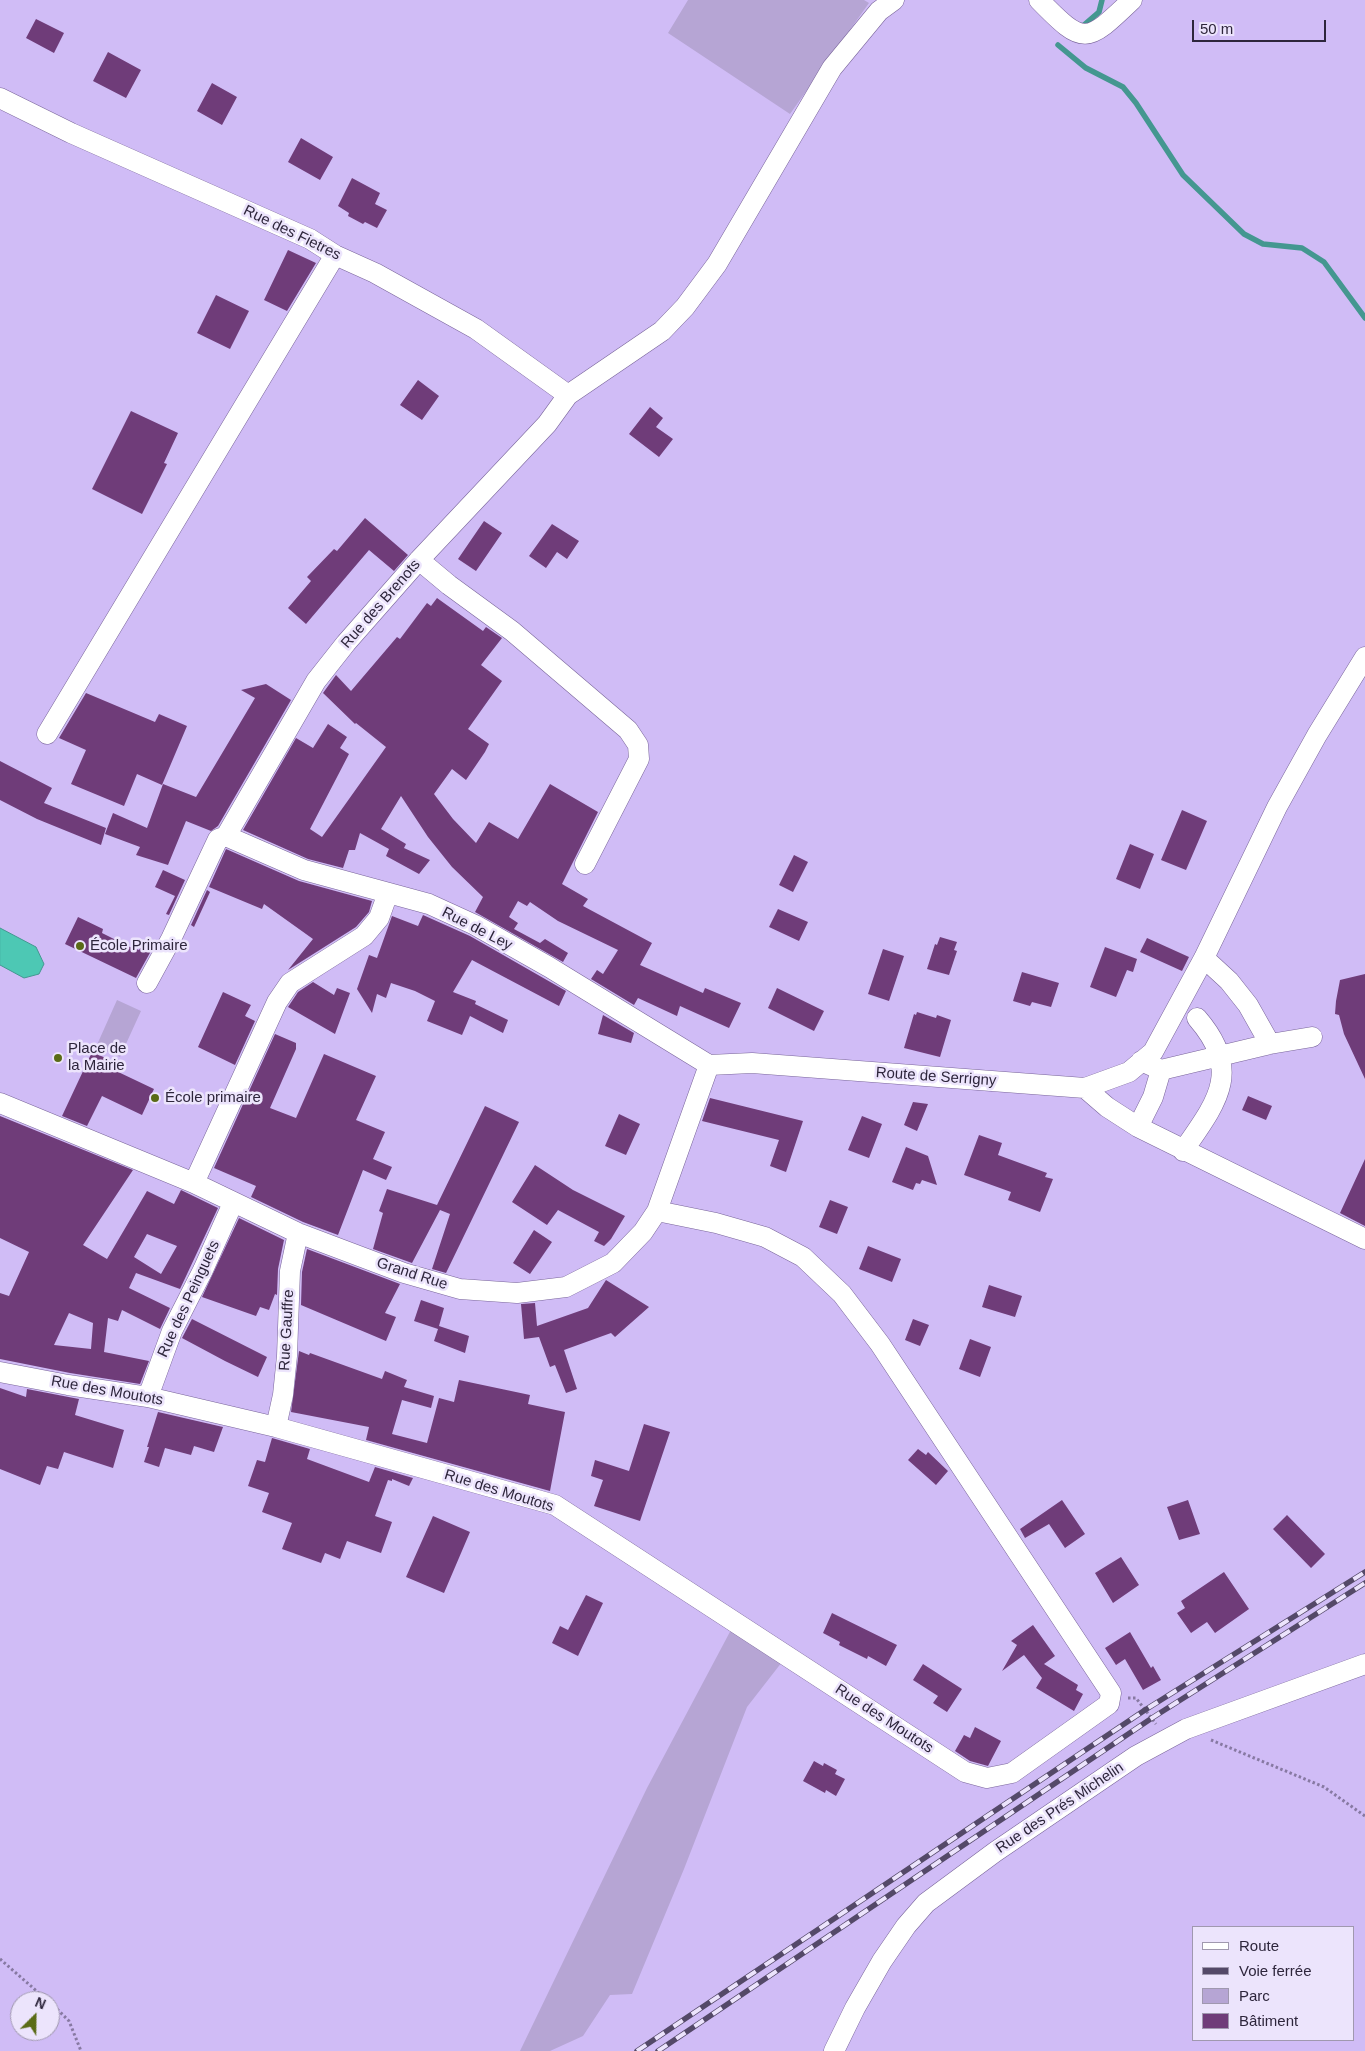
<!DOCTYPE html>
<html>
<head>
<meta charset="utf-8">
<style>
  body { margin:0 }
  #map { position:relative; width:1365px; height:2051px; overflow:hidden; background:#d0bcf6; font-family:Helvetica,sans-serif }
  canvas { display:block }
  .legend { position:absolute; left:1192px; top:1926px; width:162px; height:115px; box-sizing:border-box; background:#ece4fc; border:1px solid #a098af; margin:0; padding:6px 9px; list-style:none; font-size:15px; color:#2e263c }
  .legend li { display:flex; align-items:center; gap:10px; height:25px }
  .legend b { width:25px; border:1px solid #a098af }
  .north { position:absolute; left:10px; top:1991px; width:50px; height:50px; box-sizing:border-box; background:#ece4fc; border:1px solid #a098af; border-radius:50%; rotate:23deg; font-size:14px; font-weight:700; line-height:20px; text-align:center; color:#2e263c }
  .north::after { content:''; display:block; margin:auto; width:18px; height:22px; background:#5a6b16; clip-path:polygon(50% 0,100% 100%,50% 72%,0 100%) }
  .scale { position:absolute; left:1192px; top:20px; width:134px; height:22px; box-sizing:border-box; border:2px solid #2e263c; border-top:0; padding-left:6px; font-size:15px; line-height:18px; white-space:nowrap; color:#2e263c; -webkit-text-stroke:4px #ece4fc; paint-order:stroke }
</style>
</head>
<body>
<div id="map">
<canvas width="1365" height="2051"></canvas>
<ul class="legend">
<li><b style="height:6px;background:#fff"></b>Route</li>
<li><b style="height:6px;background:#544968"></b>Voie ferrée</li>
<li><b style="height:14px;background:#b6a5d4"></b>Parc</li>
<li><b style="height:14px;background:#6f3c79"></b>Bâtiment</li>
</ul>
<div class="north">N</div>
<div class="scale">50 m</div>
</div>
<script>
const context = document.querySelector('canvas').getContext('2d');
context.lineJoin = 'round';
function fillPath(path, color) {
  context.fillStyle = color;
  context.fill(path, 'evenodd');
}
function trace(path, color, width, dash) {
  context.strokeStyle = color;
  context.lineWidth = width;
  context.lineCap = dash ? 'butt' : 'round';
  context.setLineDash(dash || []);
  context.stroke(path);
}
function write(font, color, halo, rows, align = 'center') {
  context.font = font + ' Helvetica,sans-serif';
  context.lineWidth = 5;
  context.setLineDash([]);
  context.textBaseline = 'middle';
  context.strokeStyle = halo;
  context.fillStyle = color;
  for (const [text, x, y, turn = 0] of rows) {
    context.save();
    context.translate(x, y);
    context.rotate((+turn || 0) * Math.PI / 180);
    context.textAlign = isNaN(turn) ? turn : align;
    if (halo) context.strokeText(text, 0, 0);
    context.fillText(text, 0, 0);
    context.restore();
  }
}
fillPath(new Path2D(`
  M688,0h176l5,3 -79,111 -122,-81z
  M117,1000l24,11 -21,46 -24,-10z
  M732,1628l50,34 -35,45 -63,162 -52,125 -22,1 -27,41 -33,15h-30l127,-263z`), '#b6a5d4');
const water = new Path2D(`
  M0,928l36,19 8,17 -5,10 -15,4 -24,-13z`);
fillPath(water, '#4dc8b4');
trace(water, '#449790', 1);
trace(new Path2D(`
  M1084,25l15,-13 3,-12
  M1058,45l28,23 37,19 13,16 47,72 61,59 19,10 39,4 22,14 41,56`), '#449790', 5.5);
fillPath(new Path2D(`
  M36,19l28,14 -10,20 -28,-15z
  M108,52l33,18 -15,28 -33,-17z
  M212,83l25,14 -15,28 -25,-14z
  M301,138l32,19 -13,23 -32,-18z
  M352,178l28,15 -5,11 12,6 -10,18 -12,-6 -2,2 -15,-8 1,-3 -11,-7z
  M288,250l28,13 -29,48 -23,-11z
  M216,295l33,16 -19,38 -33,-16z
  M418,380l21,16 -17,24 -22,-15z
  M650,407l13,11 -7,9 17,12 -14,18 -30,-23z
  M131,411l47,22 -14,30 3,1 -25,50 -50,-25z
  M365,518l43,37 -14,16 -25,-21 -63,74 -18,-16 23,-27 -4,-4 27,-28 3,2z
  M484,521l18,12 -26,38 -18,-12z
  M552,524l27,17 -12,18 -10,-7 -11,16 -17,-12z
  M437,598l46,33 3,-4 16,11 -21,27 21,16 -34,48 21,15 -4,8 -19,28 -14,-11 -18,25 19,25 23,24 13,-21 29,17 32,-55 48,28 -36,72 26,15 -5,7 69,37 -12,22 63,28 2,-5 36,15 -12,25 -49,-22 -3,10 -39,-18 -4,7 -43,-26 6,-9 6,4 15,-24 -60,-29 -28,-19 -3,4 -9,-5 -9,16 9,6 -4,6 26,14 5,-4 23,14 -5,9 -88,-50 8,-15 -31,-30 -24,-30 -27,-41 -20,33 25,15 -2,4 26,12 -11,14 -33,-18 3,-7 -29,-16 -5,17h-6l-6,18 -35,-9 -65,-29 53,-92 17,10 15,-24 19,13 -7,11 9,6 -39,75 12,8 64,-90 -30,-24 -1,1 -32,-31 13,-18 15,16 46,-54 3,2 27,-36 4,3z
  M266,684l25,16 -73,126 -7,5 -25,-10 -18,44 -32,-10 4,-8 -35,-13 8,-21 34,15 16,-44 33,13 59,-99 -14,-8z
  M86,693l69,29 4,-8 28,12 -25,59 -25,-11 -13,32 -53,-22 15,-34 -27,-12z
  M0,761l52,27 -8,15 62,25 -5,17 -64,-26 -37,-19z
  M1182,810l25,11 -21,49 -25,-10z
  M1130,844l24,10 -14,35 -24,-10z
  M226,849l73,32 73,20 -3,11 -13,15 -68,43 25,-31 -49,-35 -2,5 -53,-22z
  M794,855l14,7 -15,30 -14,-7z
  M163,870l22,10 -16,35 -3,-1 9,-18 -20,-9z
  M207,890l3,2 -16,35 -3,-2z
  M778,909l30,13 -9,19 -30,-14z
  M423,915l47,21 96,55 -7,15 -87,-46 -19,32 23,9 -1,3 33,16 -5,13 -33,-17 -8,19 -35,-14 8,-20 -20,-10 -24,-8 -5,15 -9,-4 -5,19 -15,-24 12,-34 8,3 15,-42 26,10z
  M78,917l25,12 -1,4 28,14 9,3 2,-3 10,4 -15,27 -71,-34z
  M940,937l17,5 -3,8 3,1 -8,24 -22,-6 8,-25 2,1z
  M1147,938l42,19 -7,14 -42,-19z
  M1105,947l32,12 -4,13 -6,-2 -11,27 -26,-10z
  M883,949l21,7 -15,45 -21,-7z
  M1022,972l37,11 -8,24 -19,-5 -2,4 -17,-5z
  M1365,974v105l-21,-45 -5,-19 -4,-1 1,-13 4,-21z
  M313,982l21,13 3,-7 13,5 -15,41 -47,-27 10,-15z
  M777,988l47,23 -10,20 -46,-23z
  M223,992l28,13 -6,11 10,5 -20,44 -37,-18z
  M917,1012l19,6 1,-3 14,5 -11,37 -36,-9 10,-34 2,1z
  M603,1015l31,18 -3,10 -33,-9z
  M275,1034l21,9v6l-26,59 26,10 28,-64 52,22 -20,44 29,12 -12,27 19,8 -6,13 -23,-10 -25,65 -35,-13 -52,-25 5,-11 -42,-18z
  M92,1052l25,11 -3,7 40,19 -12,26 -40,-19 -15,30 -25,-10z
  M1248,1096l24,10 -6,14 -24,-10z
  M710,1098l93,23 -17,51 -16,-6 9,-26 -77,-19z
  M913,1102l15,2 -11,27 -13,-6z
  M485,1106l34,16 -73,151 -14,-4 18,-55 -10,-4 -28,53 -39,-14 10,-36 -4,-2 8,-22 50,16z
  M619,1114l21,10 -14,31 -21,-9z
  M0,1116l133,54 -50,75 24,14 40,-68 27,13 7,-14 37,18 -38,81 -44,-16 -7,15 41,20 -10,21 -38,-19 -4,11 -10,-3 -4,34 45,9 -9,23 -70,-11 -70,-14v-66l9,3 20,-44 -29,-14zM147,1234l30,12 -16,28 -27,-17zM69,1313l24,10 -2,26 -37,-4z
  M862,1116l20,8 -13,34 -21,-8z
  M979,1135l23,8 -4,12 49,18 -2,4 8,2 -13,33 -32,-12 3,-8 -47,-17z
  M906,1147l22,9 9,29 -15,-5 -2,4 -4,-1 -3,7 -21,-8z
  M1365,1159v67l-25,-13z
  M535,1165l38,25 52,26 -14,23 -7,7 -10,-5 5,-9 -41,-22 -11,15 -35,-23z
  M830,1200l18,7 -11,27 -18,-7z
  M239,1218l45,22 -6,29 -1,26 -2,-1 -6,16 -9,-3 -4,9 -54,-19z
  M534,1230l18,12 -22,32 -17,-11z
  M868,1246l33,13 -9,23 -33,-13z
  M307,1249l93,35 -15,29 11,4 -10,24 -85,-36 1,-33z
  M606,1280l43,27 -34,30 -4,-4 -47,17 13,39 -11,4 -11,-28 -5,2 -11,-30 -15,2 -3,-35 14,-1 2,23 51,-18z
  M989,1285l33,11 -7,21 -33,-10z
  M421,1300l23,8 -5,18 30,10 -4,17 -31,-12 4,-12 -24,-8z
  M192,1319l75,38 -9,20 -33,-16 -43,-23z
  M913,1319l16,6 -9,21 -15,-6z
  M970,1339l21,8 -11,30 -21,-8z
  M299,1351l10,4 1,-2 72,26 3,-8 22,9 -3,7 30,9 -3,12 -29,-8 -10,34 35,9 12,-45 15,4 5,-22 71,15 -2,9 37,8 -15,79 -184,-51 3,-13 -78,-15z
  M0,1388l26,9 1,-8 52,10 -4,16 49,15 -11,38 -49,-16 -6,17 -11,-3 -7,19 -40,-16z
  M158,1412l65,15 -9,25 -20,-6 -3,9 -26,-7 -6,19 -15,-5 5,-15h-2z
  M644,1424l26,8 -30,89 -46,-15 9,-26 -12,-4 4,-16 34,11z
  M272,1438l38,11 -3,10 62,23 6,-15 38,11 -4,8 -17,-7v2l-4,-1 -13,36 17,6 -11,31 -34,-12 -7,18 -15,-6 -4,10 -39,-14 10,-26 -30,-11 7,-19 -21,-7 9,-26 8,2z
  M918,1449l8,6 2,-3 20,19 -12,14 -28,-25z
  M1062,1500l23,34 -20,14 -16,-24 -24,14 -5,-9z
  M1188,1500l12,34 -21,6 -12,-33z
  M1287,1515l38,39 -14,14 -38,-39z
  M433,1516l37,16 -26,61 -38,-16z
  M1121,1557l18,28 -26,18 -18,-30z
  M1224,1572l25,37 -34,24 -8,-11 -16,11 -14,-20 8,-5 -4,-7z
  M586,1595l17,8 -25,53 -26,-13 8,-17 8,4z
  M832,1613l65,32 -11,21 -18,-10 -1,3 -28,-14 1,-3 -17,-9z
  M1033,1625l22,31 -11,8 34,21 -2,5 7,4 -9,17 -38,-23 6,-10 -18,-23 -22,16 15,-26 -6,-4z
  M1130,1632l21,36 2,-2 8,14 -18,10 -18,-31 -9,6 -11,-17z
  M923,1664l39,25 -15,23 -14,-9 5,-7 -25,-16z
  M975,1727l26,14 -13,25 -18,-5 -15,-10 9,-16 6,3z
  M814,1761l9,5 1,-3 13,7 -2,4 10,5 -9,17 -10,-6 -1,3 -22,-12z`), '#6f3c79');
const minor = new Path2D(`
  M1039,0c45,46 47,44 93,0
  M0,98l71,35 239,106 25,16 40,18 101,56 92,66
  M419,560l30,25 63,46 116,99 10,15 1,14 -54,105
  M47,734l288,-479
  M226,836l90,-155 30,-38 73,-83 128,-136 21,-29 94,-64 23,-24 32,-43 115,-196 47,-57 15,-11
  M226,836l78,34 125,34 46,21 74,42 160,98
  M1204,958l25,23 19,24 22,39
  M147,983l24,-44 47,-100 8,-3
  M1141,1061l20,9 109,-26 42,-7
  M709,1065l43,-2 333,25 44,-16 24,-20 51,-94 73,-151 40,-72 48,-78
  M1085,1088l22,19 31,20 227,112
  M0,1103l194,80 104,50 106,40 56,16 57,4 49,-6 47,-24 30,-31 14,-21 52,-146
  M1138,1127l15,-30 8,-27
  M1183,1151c34,-49 60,-80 14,-133
  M194,1183l83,-181 13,-19 74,-47 15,-18 9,-25
  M0,1372l68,13 80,12 128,30 279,78 410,267 22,6 25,-5 97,-69 2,-11 -231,-349 -38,-50 -39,-37 -38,-20 -49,-14 -59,-12
  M148,1397l24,-66 31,-61 30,-67
  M276,1427l7,-32 4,-39 3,-85 8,-38
  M834,2051l21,-43 27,-47 24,-35 20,-23 69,-51 141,-96 50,-27 179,-65`);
trace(minor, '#79659a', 21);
trace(new Path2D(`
  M1128,1698h8l20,26
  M1211,1740l113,47 41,29
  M0,1959l48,42
  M50,2002l19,19 12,30`), '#8779a2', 3, [2.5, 2.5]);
trace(minor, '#fff', 20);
const rail = new Path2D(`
  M637,2051l508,-341 220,-138
  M658,2051l494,-333 213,-135`);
trace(rail, '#544968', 5.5);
trace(rail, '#ece4fc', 4, [11]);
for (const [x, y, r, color] of [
  [80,946,5,"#5a6b16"],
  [58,1058,5,"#5a6b16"],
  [155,1098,5,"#5a6b16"]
]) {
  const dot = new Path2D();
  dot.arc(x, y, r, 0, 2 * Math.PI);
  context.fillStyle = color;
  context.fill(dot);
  trace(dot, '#ece4fc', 2);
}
write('15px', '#2e263c', '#ece4fc', [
  ["Rue des Fietres",292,233,26],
  ["Rue des Brenots",381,604,-49],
  ["Rue de Ley",477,929,27],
  ["Route de Serrigny",936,1077,4],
  ["Grand Rue",412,1274,18],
  ["Rue des Peinguets",189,1299,-65],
  ["Rue Gauffre",287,1330,-87],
  ["Rue des Moutots",107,1391,10],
  ["Rue des Moutots",499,1491,17],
  ["Rue des Moutots",884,1719,33],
  ["Rue des Prés Michelin",1060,1808,-34]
]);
write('15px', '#2e263c', '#ece4fc', [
  ["École Primaire",90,946],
  ["Place de",68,1049],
  ["la Mairie",68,1066],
  ["École primaire",165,1098]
], 'left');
</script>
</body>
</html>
